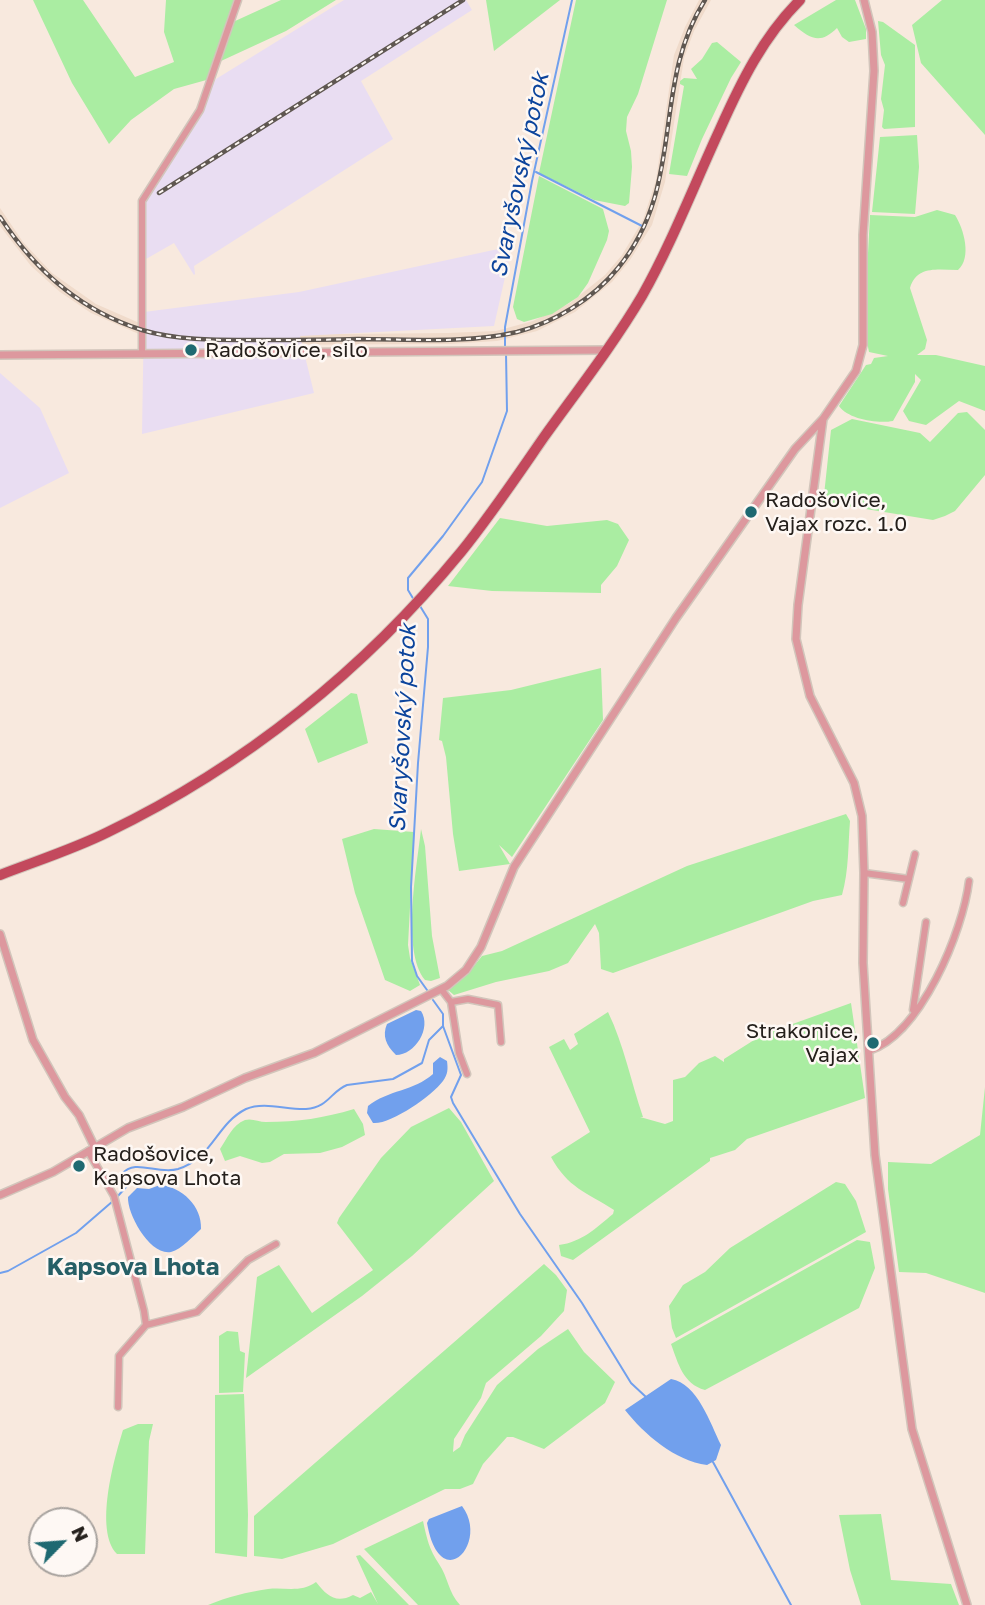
<!DOCTYPE html>
<html>
<head>
<meta charset="utf-8">
<style>
  body { margin:0 }
  #map { position:relative; width:985px; height:1605px; overflow:hidden; background:#f8e9de; font-family:"Golos Text",sans-serif }
  canvas { display:block }
  .north { position:absolute; left:28px; top:1507px; width:70px; height:70px; box-sizing:border-box; background:#fef8f4; border:2px solid #a7a29e; border-radius:50%; rotate:65deg; font-size:19px; font-weight:700; line-height:28px; text-align:center; color:#25201c }
  .north::after { content:''; display:block; margin:auto; width:24px; height:32px; background:#1e6971; clip-path:polygon(50% 0,100% 100%,50% 72%,0 100%) }
</style>
</head>
<body>
<div id="map">
<canvas width="985" height="1605"></canvas>
<div class="north">N</div>
</div>
<script>
const context = document.querySelector('canvas').getContext('2d');
context.lineJoin = 'round';
function fillPath(path, color) {
  context.fillStyle = color;
  context.fill(path, 'evenodd');
}
function trace(path, color, width, dash) {
  context.strokeStyle = color;
  context.lineWidth = width;
  context.lineCap = dash ? 'butt' : 'round';
  context.setLineDash(dash || []);
  context.stroke(path);
}
function write(font, color, halo, rows, align = 'center') {
  context.font = font + ' "Golos Text",sans-serif';
  context.lineWidth = 5;
  context.setLineDash([]);
  context.textBaseline = 'middle';
  context.strokeStyle = halo;
  context.fillStyle = color;
  for (const [text, x, y, turn = 0] of rows) {
    context.save();
    context.translate(x, y);
    context.rotate((+turn || 0) * Math.PI / 180);
    context.textAlign = isNaN(turn) ? turn : align;
    if (halo) context.strokeText(text, 0, 0);
    context.fillText(text, 0, 0);
    context.restore();
  }
}
fillPath(new Path2D(`
  M699,0h12l-17,31 -10,27 -19,124 -13,43 -22,35 -18,22 -37,30 -38,19 -40,10 -49,3 -218,1 -89,-10 -50,-22 -31,-21 -29,-26 -31,-40v-18l23,34 29,31 44,31 48,21 86,10 218,-2 48,-2 37,-10 37,-18 35,-28 17,-20 21,-35 13,-40 18,-125 11,-28z`), '#f0dbcb');
fillPath(new Path2D(`
  M344,0h122l6,10 -111,71 32,58 -199,127 1,8 -1,1 -20,-32 -28,16 -1,-56 71,-124z
  M512,246l-18,80 -194,10 14,57 -172,41 2,-122 155,-20z
  M0,373l40,35 29,65 -69,35z`), '#e9ddf2');
fillPath(new Path2D(`
  M33,0h50l52,77 39,-15 -10,-30 2,-32h71l-27,79 -36,10 -43,31 -22,24 -37,-61z
  M281,0h55l-50,31 -65,30 12,-39z
  M486,0h74l-66,51z
  M576,0h91l-29,94 -11,23 -1,14 5,20 1,16 -3,36 -4,3 -31,-6 -55,-27z
  M836,0h19l11,29v10l-17,3 -7,-5 -5,-9c-16,16 -26,12 -43,-3z
  M942,0h43v135l-64,-72 -9,-38z
  M878,21l5,1 32,23v82l-31,2 -2,-2 2,-17 -3,-11 4,-34 -4,-10z
  M717,42l24,20 -10,16 -29,61 -15,37 -18,-2 15,-88 -4,-2v-3l4,-3 13,1 -6,-10 11,-10 10,-16z
  M917,135l2,32 -4,47 -43,-2 8,-75z
  M539,176l64,33 6,22 -2,9 -19,43 -10,14 -26,17 -28,8 -7,-3 -4,-12z
  M937,210l18,5c9,14 17,43 3,55 -20,0 -41,-5 -48,18l17,52 -2,9 -8,6h19l49,11v45l-26,-10 -33,24 -17,-4 -6,-10 18,-31 -6,-6v8l-22,39c-16,3 -45,-2 -54,-15l27,-41 5,-1 3,-6 14,-2 -19,-4 -1,-5 -1,-75 3,-57 45,2z
  M967,412l18,18v45l-30,36 -10,5 -12,4 -104,-17 -5,-8 7,-65 21,-11 68,14 10,9 28,-29z
  M500,518l47,8 60,-6 11,4 11,16 -12,26 -16,19v8l-109,-2 -44,-5z
  M601,668l2,52 -91,137 -13,-12 11,19 -51,7 -6,-37 -7,-77 -4,-16 -3,-1 4,-42 68,-8z
  M351,693l6,1 11,49 -50,20 -13,-34z
  M846,814l4,7c-2,25 -1,49 -8,74l-29,6 -200,72 -12,-4 -2,-36 -4,-9 -27,39 -19,8 -53,11 -42,13 -6,-5 22,-19 12,-15 20,-5 185,-85z
  M374,829l40,3 -6,113 2,13 10,27 -10,6 -25,-11 -30,-87 -13,-54z
  M421,829l4,17 7,90 8,42 -9,3 -6,-1c-24,-30 -8,-113 -4,-151z
  M851,1003l14,95 -118,41 -12,11 -25,8v3l-137,99 -12,-4 -2,-11c23,-3 37,-17 54,-31l1,-4c-28,-18 -46,-22 -63,-53l39,-25 -41,-85 15,-8 6,11 8,-6 -4,-10 34,-22c16,33 23,70 35,105h-3l25,7 8,-3v-41l12,-3 14,-14 16,-7 9,6v-3l38,-24z
  M985,1087v206l-59,-20 -27,-1 -11,-83v-27l43,2 49,-29z
  M449,1108l12,14 33,59 -82,75 -50,40 -116,82 11,-101 22,-12 33,48 61,-43 -36,-47 2,-5 42,-60 30,-31z
  M354,1109l9,15 2,11 -23,12 -22,6 -36,1 -14,8 -8,1 -22,-7 -15,5 -5,-12c7,-10 12,-24 25,-29 7,-2 14,2 21,2 32,0 58,-4 88,-13z
  M836,1182l9,2 11,17 10,31 -190,106 -4,-10 -3,-22 14,-21 22,-13 25,-24z
  M857,1240l13,2 5,26 -16,40 -154,82c-22,-6 -27,-27 -34,-46z
  M544,1264l12,11 11,15 -3,21 -23,25 -55,47 -5,15 -27,41 -1,13 7,-5 5,-12 32,-50 41,-36 30,-20 16,23 31,30 -10,21 -61,46 -31,-12h-6l-24,27 -10,20 -13,5h-15l-112,55 -51,15 -28,-3v-40z
  M227,1331l11,1 2,19 5,2 -2,39 -24,1v-57z
  M244,1394l4,121 -1,42 -32,-4v-158z
  M138,1424h15l-4,17 -4,113h-28c-23,-24 -3,-95 6,-124z
  M881,1514l10,66 60,4 8,21h-98l-11,-35 -11,-55z
  M423,1521c4,18 6,28 16,43 9,13 9,28 21,41h-42l-54,-56z
  M360,1555l49,50h-201c19,-8 39,-13 60,-16 17,-2 33,4 48,-7 11,14 20,22 37,13l7,3 11,-6 7,12 -22,-48z`), '#aaeda2');
fillPath(new Path2D(`
  M416,1010l5,1c11,17 -6,44 -25,44 -10,-10 -14,-19 -9,-31z
  M440,1057l7,4c1,8 1,13 -4,20 -11,15 -53,44 -70,42l-6,-10 1,-7c20,-16 46,-15 65,-32v-11z
  M160,1185c22,2 42,21 41,44 -8,7 -19,20 -30,23 -21,4 -44,-38 -43,-55l9,-9 12,1z
  M671,1379c27,5 39,44 50,66l-5,15 -9,5c-32,-4 -63,-31 -82,-55z
  M462,1506c28,37 -22,91 -35,17l2,-4z`), '#71a0ed');
trace(new Path2D(`
  M536,172l108,55
  M505,348v-21l27,-146 40,-181
  M414,600l-6,-10v-12l35,-42 39,-54 25,-71 -1,-58
  M420,606l8,13v28l-10,116 -7,124 1,74 5,15 10,14
  M443,1026l18,49 -10,22 2,6 67,111 62,89 49,80 15,14
  M117,1197l10,-11 -5,-12c13,-16 35,1 56,-5 35,-11 38,-45 68,-60 18,-8 41,1 60,0 23,-2 24,-17 41,-24l46,-6 29,-16 7,-23 14,-14v-12l-10,-14
  M0,1273l8,-2 68,-38 37,-32
  M713,1462l78,143`), '#71a0ed', 2);
const minor = new Path2D(`
  M142,354v-153l58,-91 38,-110
  M864,873l45,6
  M903,903l12,-49
  M441,989l10,13 8,51 8,21
  M451,1002l17,-3 30,6 3,37
  M913,1010l13,-88
  M869,1051c52,-17 94,-120 100,-170
  M88,1151l26,45 30,115 2,14 -27,31 -1,51
  M146,1325l51,-13 51,-52 28,-16`);
const tertiary = new Path2D(`
  M0,355l606,-5
  M823,419l-25,186 -2,34 14,57 44,87 8,33 2,57 -1,90 12,192 37,274 55,176
  M0,934l33,106 32,57 14,18 16,33
  M0,1195l53,-23 75,-44 55,-21 62,-29 69,-25 133,-67 19,-16 15,-23 33,-80 162,-249 119,-169 28,-30 33,-48 7,-26v-110l11,-164 -2,-39 -8,-32`);
const primary = new Path2D(`
  M0,875c36,-14 74,-26 108,-43 137,-66 257,-163 353,-280 30,-37 56,-76 83,-115 33,-46 69,-92 98,-141 29,-51 53,-113 78,-167 21,-47 43,-92 80,-129`);
trace(minor, '#d2c5bb', 9);
trace(tertiary, '#d2c5bb', 10);
trace(primary, '#d2c5bb', 12);
trace(minor, '#dd989e', 6);
trace(tertiary, '#dd989e', 7);
trace(primary, '#c3495d', 10);
const rail = new Path2D(`
  M159,193l304,-193
  M0,217c34,52 81,94 142,113 37,11 77,10 116,10 33,0 67,0 100,-1 52,0 108,5 159,-7 38,-10 76,-33 101,-64 69,-84 32,-181 87,-268`);
trace(rail, '#5f5751', 4.5);
trace(rail, '#fef8f4', 2, [5]);
for (const [x, y, r, color] of [
  [191,350,7,"#1e6971"],
  [751,512,7,"#1e6971"],
  [873,1043,7,"#1e6971"],
  [79,1166,7,"#1e6971"]
]) {
  const dot = new Path2D();
  dot.arc(x, y, r, 0, 2 * Math.PI);
  context.fillStyle = color;
  context.fill(dot);
  trace(dot, '#fef8f4', 2.5);
}
write('21px', '#25201c', '#fef8f4', [
  ["Radošovice, silo",205,350],
  ["Radošovice,",765,500],
  ["Vajax rozc. 1.0",765,524],
  ["Strakonice,",859,1031,"right"],
  ["Vajax",859,1055,"right"],
  ["Radošovice,",93,1154],
  ["Kapsova Lhota",93,1178]
], 'left');
write('italic 23px', '#0c449c', '#fef8f4', [
  ["Svaryšovský potok",520,175,-78],
  ["Svaryšovský potok",403,728,-87]
]);
write('bold 24px', '#265f66', '#fef8f4', [
  ["Kapsova Lhota",133,1267]
]);
</script>
</body>
</html>
